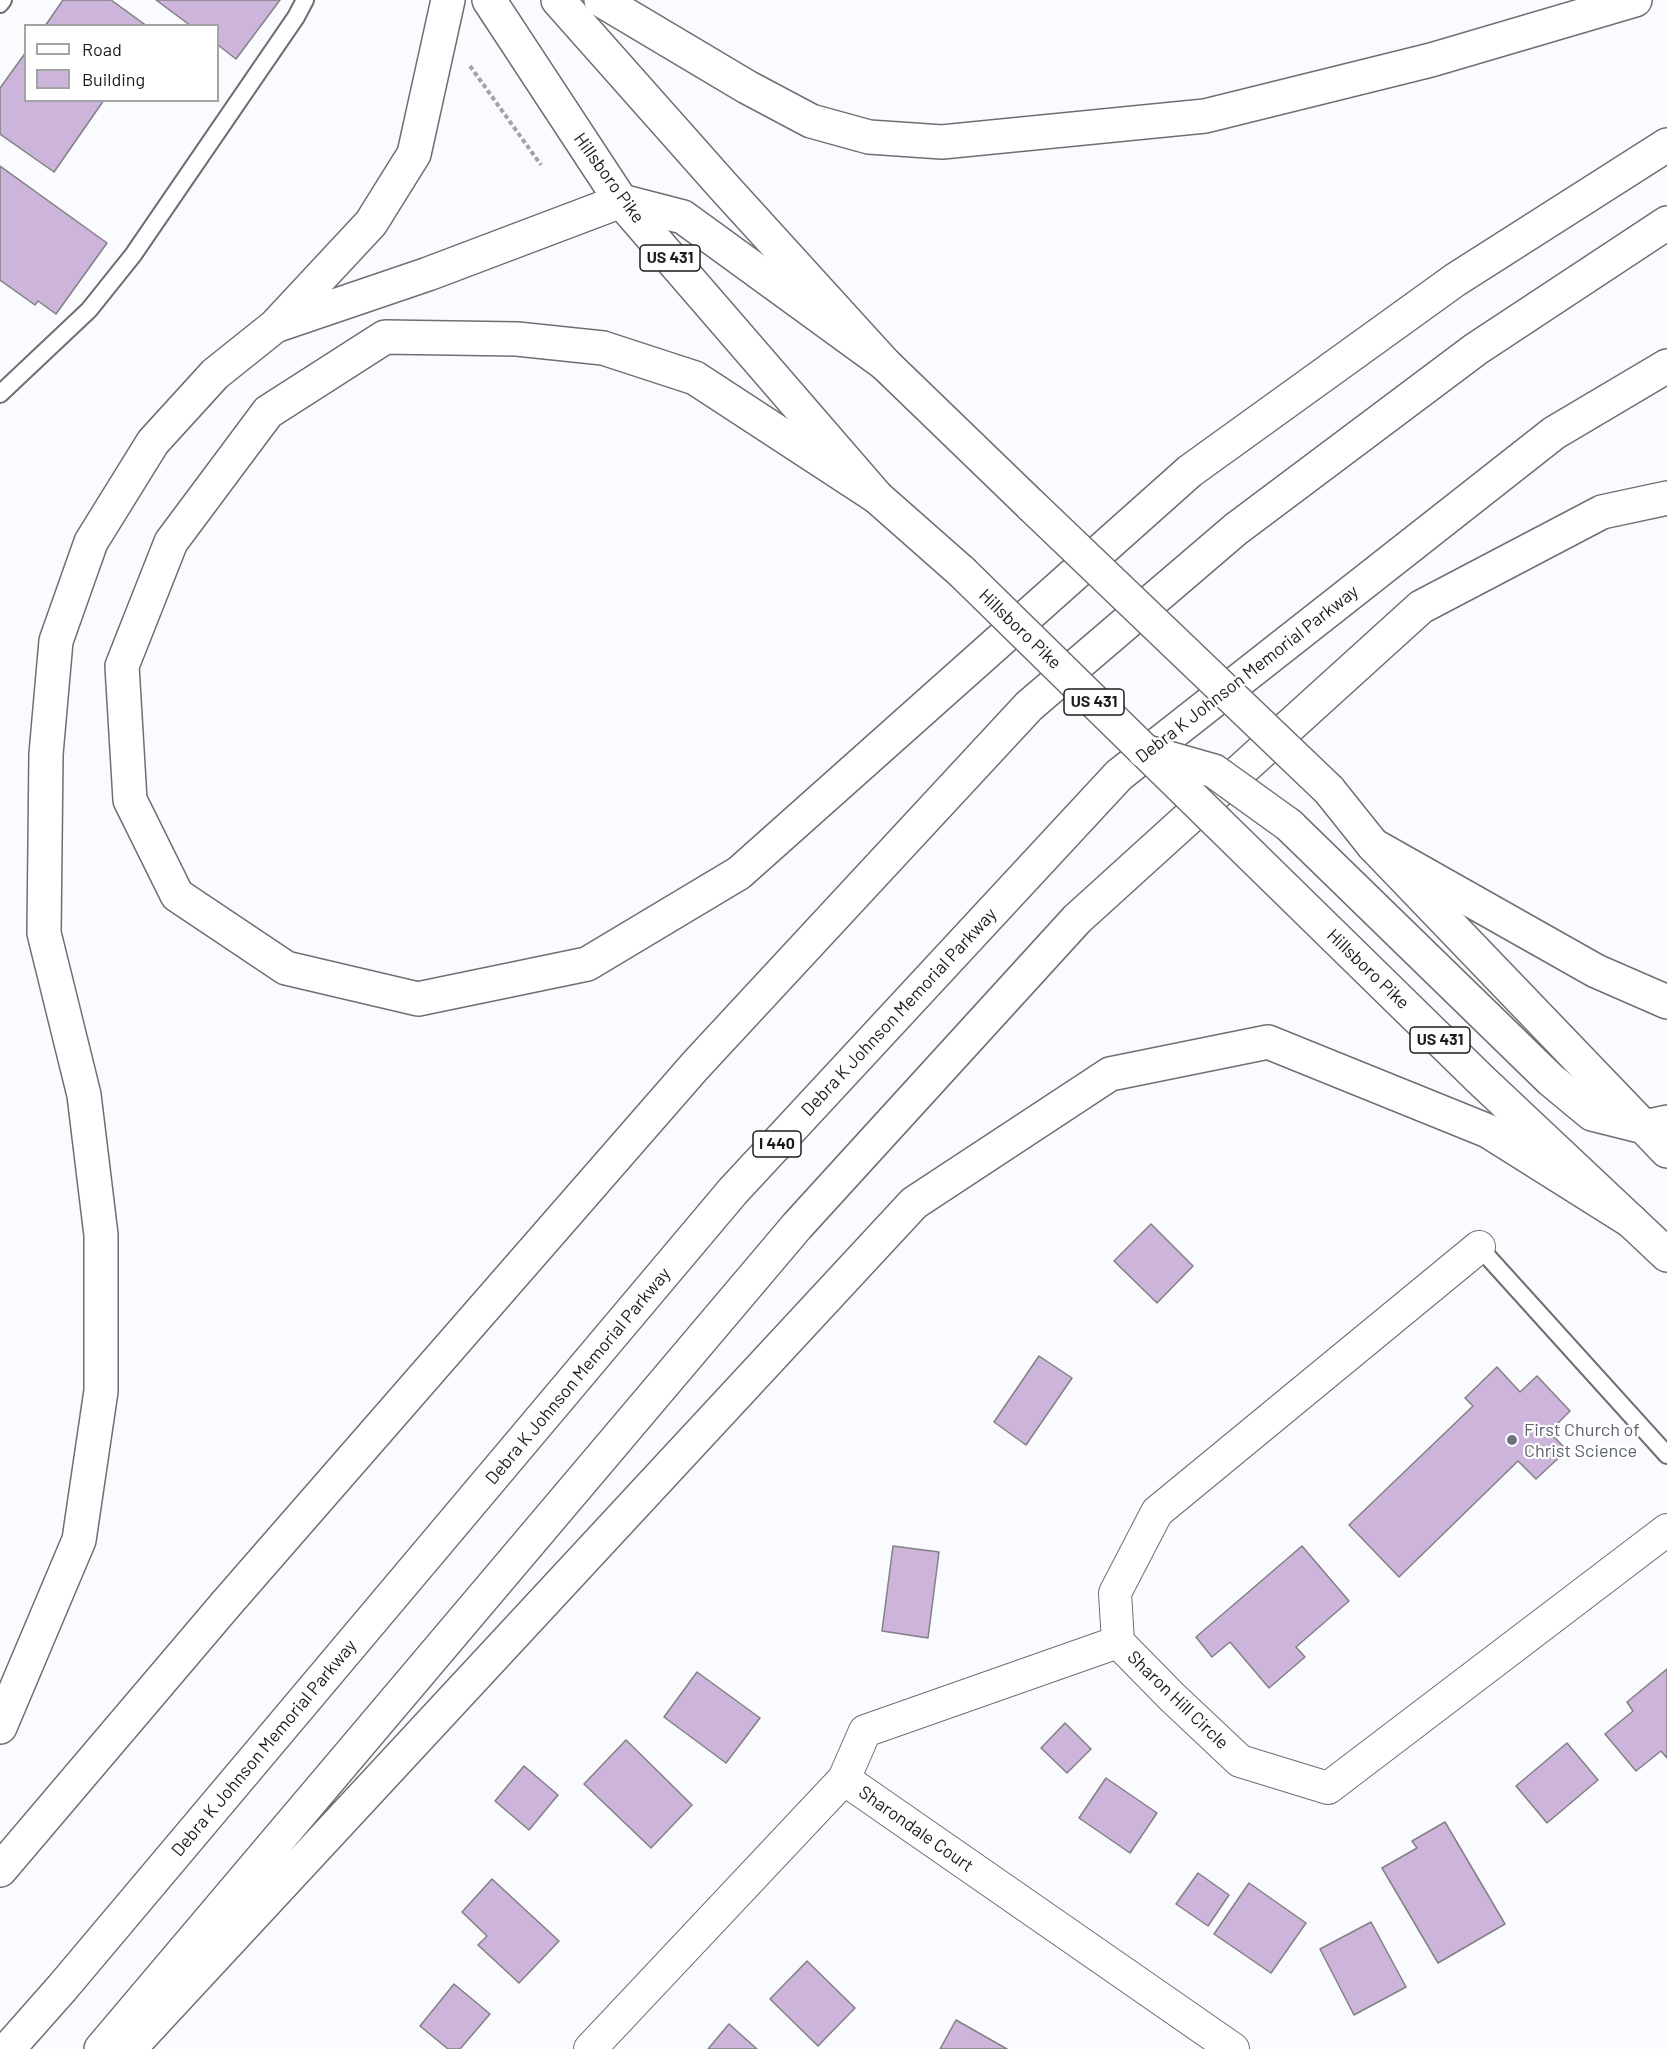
<!DOCTYPE html>
<html>
<head>
<meta charset="utf-8">
<style>
  body { margin:0 }
  #map { position:relative; width:1667px; height:2049px; overflow:hidden; background:#fafbfe; font-family:Barlow,sans-serif }
  canvas { display:block }
  .legend { position:absolute; left:24px; top:24px; width:195px; height:78px; box-sizing:border-box; background:#fff; border:2px solid #a4a4a5; margin:0; padding:8px 10px; list-style:none; font-size:18px; color:#1b1b1d }
  .legend li { display:flex; align-items:center; gap:12px; height:30px }
  .legend b { width:30px; border:2px solid #a4a4a5 }
</style>
</head>
<body>
<div id="map">
<canvas width="1667" height="2049"></canvas>
<ul class="legend">
<li><b style="height:8px;background:#fff"></b>Road</li>
<li><b style="height:16px;background:#ccb4da"></b>Building</li>
</ul>
</div>
<script>
const context = document.querySelector('canvas').getContext('2d');
context.lineJoin = 'round';
function fillPath(path, color) {
  context.fillStyle = color;
  context.fill(path, 'evenodd');
}
function trace(path, color, width, dash) {
  context.strokeStyle = color;
  context.lineWidth = width;
  context.lineCap = dash ? 'butt' : 'round';
  context.setLineDash(dash || []);
  context.stroke(path);
}
function write(font, color, halo, rows, align = 'center') {
  context.font = font + ' Barlow,sans-serif';
  context.lineWidth = 4.5;
  context.setLineDash([]);
  context.textBaseline = 'middle';
  context.strokeStyle = halo;
  context.fillStyle = color;
  for (const [text, x, y, turn = 0] of rows) {
    context.save();
    context.translate(x, y);
    context.rotate((+turn || 0) * Math.PI / 180);
    context.textAlign = isNaN(turn) ? turn : align;
    if (halo) context.strokeText(text, 0, 0);
    context.fillText(text, 0, 0);
    context.restore();
  }
}
const building = new Path2D(`
  M63,0h48l36,26h-102z
  M156,0h124l-44,59 -18,-14v-19h-27z
  M26,52v48h78l-50,72 -54,-38v-46z
  M0,166l107,77 -51,71 -18,-13 -3,4 -35,-25z
  M1151,1224l42,42 -36,37 -43,-42z
  M1039,1356l33,22 -46,67 -32,-23z
  M1497,1367l23,25 17,-16 33,35 -21,21 18,18 -31,29 -18,-18 -119,116 -50,-52 124,-119 -8,-8z
  M893,1546l46,6 -11,86 -46,-7z
  M1302,1546l47,55 -53,46 9,10 -36,31 -39,-46 -18,15 -16,-20z
  M1667,1669v89l-6,-7 -25,20 -31,-37 28,-23 -6,-9z
  M697,1672l63,46 -34,45 -62,-46z
  M1065,1723l26,26 -24,24 -26,-25z
  M626,1740l66,65 -41,43 -67,-64z
  M1567,1743l31,37 -51,43 -31,-37z
  M524,1766l34,29 -29,35 -34,-29z
  M1106,1778l51,35 -27,40 -51,-35z
  M1445,1822l60,102 -67,39 -56,-95 35,-20 -5,-7z
  M1198,1873l31,22 -21,31 -32,-22z
  M492,1879l67,62 -40,42 -41,-38 9,-9 -25,-24z
  M1249,1883l57,40 -35,50 -57,-39z
  M1371,1922l35,65 -52,28 -34,-66z
  M807,1961l48,47 -37,38 -48,-47z
  M454,1984l36,30 -30,35h-12l-28,-23z
  M956,2020l51,29h-67z
  M729,2024l28,25h-49z`);
fillPath(building, '#ccb4da');
trace(building, '#838085', 1.5);
const service = new Path2D(`
  M0,4l3,-4
  M0,394l89,-84 44,-55 163,-238 9,-17
  M1479,1247l188,208`);
const minor = new Path2D(`
  M1479,1247l-322,265 -42,81 3,49 54,55 68,64 88,27 339,-258
  M844,1779l389,270
  M590,2049l254,-270 21,-48 253,-89`);
const primary = new Path2D(`
  M489,0l132,201 256,296 85,75
  M558,0l165,186 162,178 147,142
  M1329,790l44,55 294,306
  M1252,856l228,223 187,176`);
const motorway = new Path2D(`
  M601,0l146,87 64,34 58,16 73,5 263,-26 226,-56 204,-60
  M278,325l150,-51 193,-73 62,16 202,147
  M877,497l-182,-119 -92,-30 -86,-9 -132,-2 -117,75 -97,130 -49,124 8,134 47,95 109,73 132,31 169,-35 152,-91 451,-402 265,-191 212,-135
  M1289,825l262,255 41,34 52,13 23,-5
  M1373,845l223,126 71,31
  M0,1727l79,-187 22,-149v-156l-17,-140 -40,-162 2,-179 10,-113 35,-99 62,-100 62,-68 60,-48 96,-103 43,-69 34,-154
  M0,1870l226,-266 469,-538 334,-360 207,-177 240,-180 191,-126
  M8,2049l54,-61 671,-797 386,-416 435,-342 113,-67
  M101,2049l696,-823 280,-307 344,-312 181,-95 65,-14
  M129,2049l785,-846 196,-129 158,-32 220,89 143,90`);
trace(service, '#6d6f74', 20);
trace(minor, '#6d6f74', 34);
trace(primary, '#6d6f74', 36);
trace(motorway, '#6d6f74', 36);
trace(new Path2D(`
  M470,66l71,99`), '#a3a3a6', 4, [4.5, 3]);
trace(service, '#fff', 16);
trace(minor, '#fff', 32);
trace(primary, '#fff', 33);
trace(motorway, '#fff', 33);
const primaryBridge = new Path2D(`
  M1032,506l297,284
  M962,572l290,284`);
const motorwayBridge = new Path2D(`
  M1144,751l70,20 75,54`);
trace(primaryBridge, '#6d6f74', 36, []);
trace(motorwayBridge, '#6d6f74', 36, []);
trace(primaryBridge, '#fff', 33);
trace(motorwayBridge, '#fff', 33);
for (const [x, y, r, color] of [
  [1512,1440,6,"#6b7280"]
]) {
  const dot = new Path2D();
  dot.arc(x, y, r, 0, 2 * Math.PI);
  context.fillStyle = color;
  context.fill(dot);
  trace(dot, '#fff', 2);
}
for (const [x, y, w] of [
  [670,258,60],
  [1094,702,60],
  [1440,1040,60],
  [777,1144,48]
]) {
  const box = new Path2D();
  box.roundRect(x - w / 2, y - 13, w, 26, 4.5);
  context.fillStyle = '#fff';
  context.fill(box);
  trace(box, '#1b1b1d', 1.5);
}
write('bold 16px', '#1b1b1d', null, [
  ["US 431",670,258],
  ["US 431",1094,702],
  ["US 431",1440,1040],
  ["I 440",777,1144]
]);
write('18px', '#1b1b1d', '#fff', [
  ["Hillsboro Pike",609,178,54],
  ["Hillsboro Pike",1020,629,44],
  ["Debra K Johnson Memorial Parkway",1247,674,-38],
  ["Hillsboro Pike",1368,969,44],
  ["Debra K Johnson Memorial Parkway",899,1012,-47],
  ["Debra K Johnson Memorial Parkway",578,1376,-50],
  ["Sharon Hill Circle",1178,1700,44],
  ["Debra K Johnson Memorial Parkway",264,1748,-50],
  ["Sharondale Court",916,1829,35]
]);
write('18px', '#5b616d', '#fff', [
  ["First Church of",1524,1430],
  ["Christ Science",1524,1451]
], 'left');
</script>
</body>
</html>
